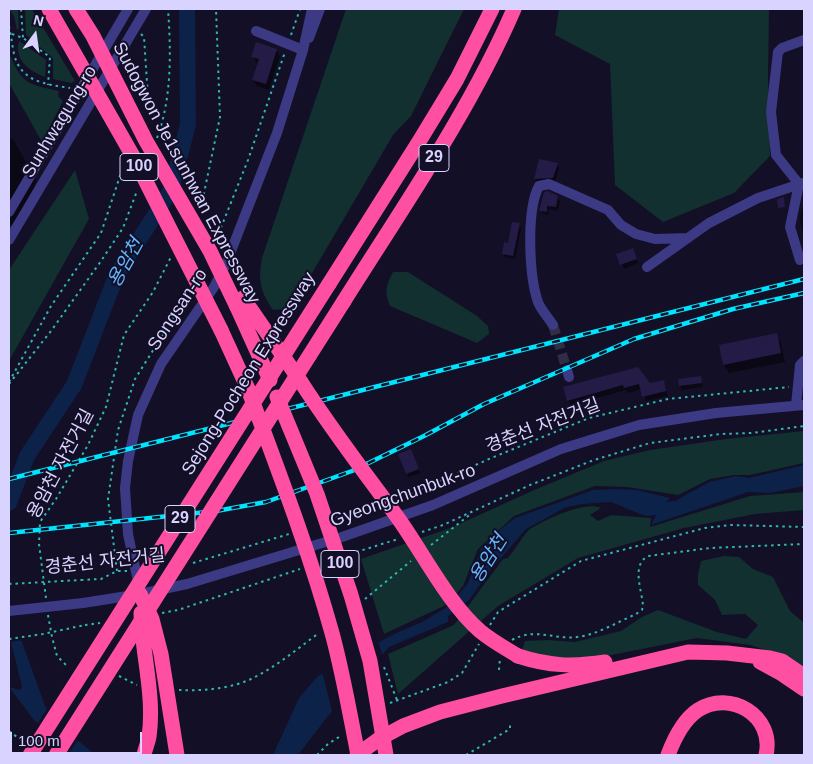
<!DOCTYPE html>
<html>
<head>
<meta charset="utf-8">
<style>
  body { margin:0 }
  #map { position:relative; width:813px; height:764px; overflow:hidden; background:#130f26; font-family:Helvetica,sans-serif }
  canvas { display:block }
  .frame { position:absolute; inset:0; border:10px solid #d9d4ff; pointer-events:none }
  .north { position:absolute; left:10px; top:10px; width:50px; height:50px; -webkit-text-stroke:4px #130f26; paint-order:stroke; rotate:14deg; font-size:14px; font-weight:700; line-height:20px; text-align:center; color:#d9d4ff }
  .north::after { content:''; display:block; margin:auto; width:18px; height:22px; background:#d9d4ff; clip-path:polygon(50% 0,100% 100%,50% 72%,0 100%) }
  .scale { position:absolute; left:10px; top:732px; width:132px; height:22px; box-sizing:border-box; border:2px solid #d9d4ff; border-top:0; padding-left:6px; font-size:15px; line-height:18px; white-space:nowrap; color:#d9d4ff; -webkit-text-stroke:4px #130f26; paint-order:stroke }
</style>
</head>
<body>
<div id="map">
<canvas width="813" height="764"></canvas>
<div class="frame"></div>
<div class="north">N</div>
<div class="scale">100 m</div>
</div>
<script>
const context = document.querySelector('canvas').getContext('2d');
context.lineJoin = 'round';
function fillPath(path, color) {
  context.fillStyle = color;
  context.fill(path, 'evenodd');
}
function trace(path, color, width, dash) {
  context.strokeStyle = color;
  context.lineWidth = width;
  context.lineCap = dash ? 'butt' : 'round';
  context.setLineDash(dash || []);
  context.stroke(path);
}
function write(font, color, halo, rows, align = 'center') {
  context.font = font + ' Helvetica,"Noto Sans KR",sans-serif';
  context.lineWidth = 4;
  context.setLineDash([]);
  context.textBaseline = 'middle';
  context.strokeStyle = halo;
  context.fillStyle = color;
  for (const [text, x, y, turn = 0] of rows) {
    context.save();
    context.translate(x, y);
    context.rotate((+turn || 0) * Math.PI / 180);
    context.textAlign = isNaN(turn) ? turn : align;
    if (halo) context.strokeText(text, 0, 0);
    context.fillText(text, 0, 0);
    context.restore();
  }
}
fillPath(new Path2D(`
  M9,9h9l1,20 -2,1 -3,-14z
  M25,9h7l43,72 -4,2 -18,-4v-21l-27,-23z
  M346,9h118l-53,107 -18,19 -85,145 -23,29 -12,1c-13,-19 -15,-30 -11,-52z
  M559,9h210l-1,71 2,76 -36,37 -71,29 -48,-37 -5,-121 -55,-29z
  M19,41l27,19 -1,17c-16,-6 -31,-17 -26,-36z
  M9,52c11,31 20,33 50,39l-1,5 5,5 -21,41 -33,-59z
  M75,170l14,49 -80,142v-91z
  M393,272h15l69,44 11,10 1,8 -12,9 -87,-37c-6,-15 -4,-20 3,-34z
  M804,431v32l-54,12h-16l-24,4 -32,16 -51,-8 -32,-1 -81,30 -36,33 -15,37 -15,18 -64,30 -23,-75 92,-32 79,-36 72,-30 46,-11 76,-11z
  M804,492v18l-49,4 -71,14 -106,30 -80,48 -100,88 -10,-40 66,-29 49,-66 5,-1c6,-7 17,-25 22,-29 14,-9 56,-29 71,-21l-11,7 8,6 13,-6 40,3 -1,9 100,-31z
  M724,556l15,1 14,12 20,8 17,34 14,12v45l-14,-11 -40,-12 -53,-7 -116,23 -42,-6 -17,-5 3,-9 22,-1 28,2 46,-11 21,-14 16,-7 59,22 29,7 12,-14 -13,-11 -23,1 -7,-15 -17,-15v-10l3,-14z`), '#12302f');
fillPath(new Path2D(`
  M804,465v21l-34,7 -22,-1 -97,33 5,-10 -9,1 -7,-2 -29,-12 -29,2 -16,3 -40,22 -37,43 -20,28 -21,16v6l-59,25 -61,69 -30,39h-25l26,-57 19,-22 76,-42 30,-13 26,-16 18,-22 13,-35 15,-15 19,-15 78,-28 22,-1 22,1 33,8 -4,4 9,-1 34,-19 27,-6 13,2z
  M9,625l13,17 23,64 21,25 30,24h-25l-37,-35 -25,-33 11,3 2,-4 -13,-51z`), '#0c2248');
fillPath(new Path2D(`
  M9,622l2,1 12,17 -14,2z
  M378,640l5,18 -50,57 -11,-44z
  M48,707l19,22 12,9 -11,17 -32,-29z`), '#130f26');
fillPath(new Path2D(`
  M276,50l4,6 -11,34 -12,-4 -4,-6 5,-16 -5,-7z
  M9,138l4,1 23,40 -13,49 -14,-4z
  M557,164l2,4 -4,14h-18l-2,-4z
  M557,197l3,4 -2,10 -9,-2 -1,6 -5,-1 -3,-3z
  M802,208h2v30l-4,-18z
  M519,224l2,4 -6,31 -10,-2 -2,-3z
  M634,253l4,10 -14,6 -6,-14z
  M776,335l5,8 4,19 -56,11 -5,-8z
  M638,368l12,17 13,-3 5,14 -22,5 -4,-12 -14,4 -2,-3 -55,15 -3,-5z
  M700,377l3,10 -21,3 -2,-4z
  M411,450l9,23 -11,4 -2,-3z`), '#0007');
trace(new Path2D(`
  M9,503l18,-47 47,-71 43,-111 54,-84 17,-66 -1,-115`), '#0c2248', 16);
fillPath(new Path2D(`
  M256,42l21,7 -11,35 -14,-4 7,-21 -8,-2z
  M539,159l19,4 -5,15 -19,1z
  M548,191l10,5 -2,11 -9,-1v6l-8,-1 5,-19z
  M784,197l1,10 -7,1 -1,-9z
  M512,222l8,1 -7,33 -11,-2 2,-12 4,1z
  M633,248l4,11 -17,6 -4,-11z
  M777,333l4,20 -58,12 -4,-20z
  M638,367l12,16 14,-3 2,11 -24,6 -3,-13 -15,4 -1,-3 -56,16 -4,-14z
  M701,376l1,7 -23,3 -1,-7z
  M411,449l8,20 -13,5 -8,-20z`), '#241b47');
trace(new Path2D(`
  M553,325l14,45`), '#312d47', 10, [10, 5]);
trace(new Path2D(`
  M21,9l2,29
  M9,26c2,9 3,18 5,28 7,28 31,30 56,34
  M12,34l11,4 27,19 -2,28
  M141,34l3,3 4,61 -4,12
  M291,35l9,-26
  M157,138c15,-40 14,-87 11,-129
  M197,206l7,-13 16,-76 -4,-108
  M216,240l32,-80 37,-108
  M9,382l42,-76 50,-73 23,-69
  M9,384l42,-53 50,-70 22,-33 14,-37
  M398,498l13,-4 78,-35 100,-41 79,-19 121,-12
  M336,518l38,-13
  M422,532l21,-7 87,-40 64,-25 56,-17 71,-9 31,-1 52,-7
  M431,545l41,-32
  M350,554l48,-15
  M193,563l96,-29
  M117,571l-9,-72 10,-69 17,-51 54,-86
  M81,580l20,-1 16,-8h10
  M46,598l-7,-54 1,-22 16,-23 32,-54 18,-38 18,-72 29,-43 18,-35
  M365,599l46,-38
  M162,613l16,-3 122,-41
  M48,615l4,22 5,19 10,10
  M85,625l15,-2
  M490,625l8,-13 83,-51 124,-33 26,-3 73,2
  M512,640c23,-13 42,0 65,-3 19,-2 41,-15 59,-23l6,-4 1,-4c-1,-16 -12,-41 5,-50l62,-8 94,-4
  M384,667l13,33
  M499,670l1,-12
  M119,676l18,9
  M179,690c24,1 50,-1 72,-11 25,-12 46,-30 68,-46
  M390,703l58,-21 14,-9 17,-29
  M9,731l16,12
  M317,755l11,-11 14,-9
  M466,755l44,-26v-6`), '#2fb8b0', 2, [2.5, 4]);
trace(new Path2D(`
  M256,31l47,19
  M309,38l11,-29
  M9,212l119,-203
  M9,240l137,-231
  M800,260l-10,-33 9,-43 -23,-29 -5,-43 7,-60 4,-4 22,-8
  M647,267l62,-44 49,-25 45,-15
  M553,325c-5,-8 -12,-15 -15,-23 -9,-26 -12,-92 1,-116l10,-2 59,26 13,15 15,9 19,5 33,-1
  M567,370l2,7
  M796,405l4,-40 4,-4
  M139,586l-11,-52 -3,-46 3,-27 10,-46 23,-51 53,-77 12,-23 51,-131 26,-83 9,-41
  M83,603l57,-9 47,-10 155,-47 91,-32 128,-56 78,-24 77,-12 88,-8`), '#3d3a85', 10);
trace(new Path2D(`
  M329,284l91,-144 37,-61 35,-70
  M243,298l58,84
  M344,301c59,-94 126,-190 170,-292
  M237,307l33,73
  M221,330l27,59
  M140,594l12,25 9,35 16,101
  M141,613c1,41 14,83 8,124 -1,6 -4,12 -5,18
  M518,656c31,10 55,11 87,6
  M760,662l22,12 22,15
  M357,755l22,-16 24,-13 37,-14 62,-16 186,-44 39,1 43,5 12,3 22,15
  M668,755c6,-16 15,-35 30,-45 32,-21 77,6 68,45`), '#ff4fa3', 15);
const rail = new Path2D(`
  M9,479l795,-200
  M9,533l207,-22 50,-9 86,-31 72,-35 60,-32 150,-65 99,-30 71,-16`);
trace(rail, '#00e5ff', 4.5);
trace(rail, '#130f26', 2.5, [8]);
trace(new Path2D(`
  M9,584l72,-4
  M9,639l34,-5 42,-9`), '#2fb8b0', 2, [2.5, 4]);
trace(new Path2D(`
  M9,611l74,-8`), '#3d3a85', 10);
trace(new Path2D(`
  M49,9l85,149 87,172
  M76,9l17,27 53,105 64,110 27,56
  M301,382c30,47 64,91 97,136 25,35 50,85 82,113 12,10 25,17 38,25
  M248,389c30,81 61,161 84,244 11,40 18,82 26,122
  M277,397l40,97 34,101 19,66 16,94
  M30,755l299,-471
  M56,755l288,-454`), '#ff4fa3', 15);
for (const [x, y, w] of [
  [434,158,30],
  [139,167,38],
  [180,519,30],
  [340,564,38]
]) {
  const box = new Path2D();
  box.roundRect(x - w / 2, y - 13.5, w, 27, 4);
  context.fillStyle = '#130f26';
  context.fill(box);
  trace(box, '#d9d4ff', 1);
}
write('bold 16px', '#d9d4ff', null, [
  ["29",434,158],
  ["100",139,167],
  ["29",180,519],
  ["100",340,564]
]);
write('18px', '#d9d4ff', '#130f26', [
  ["Sunhwagung-ro",60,122,-59],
  ["Sudogwon Je1sunhwan Expressway",186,173,62],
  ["Songsan-ro",178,310,-57],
  ["Sejong-Pocheon Expressway",249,374,-58],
  ["경춘선 자전거길",543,426,-21],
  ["용암천 자전거길",61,464,-62],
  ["Gyeongchunbuk-ro",403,496,-20],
  ["경춘선 자전거길",105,562,-6]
]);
write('italic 19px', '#62b6ff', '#130f26', [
  ["용암천",126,263,-61],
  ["용암천",489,559,-58]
]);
</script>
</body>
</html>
